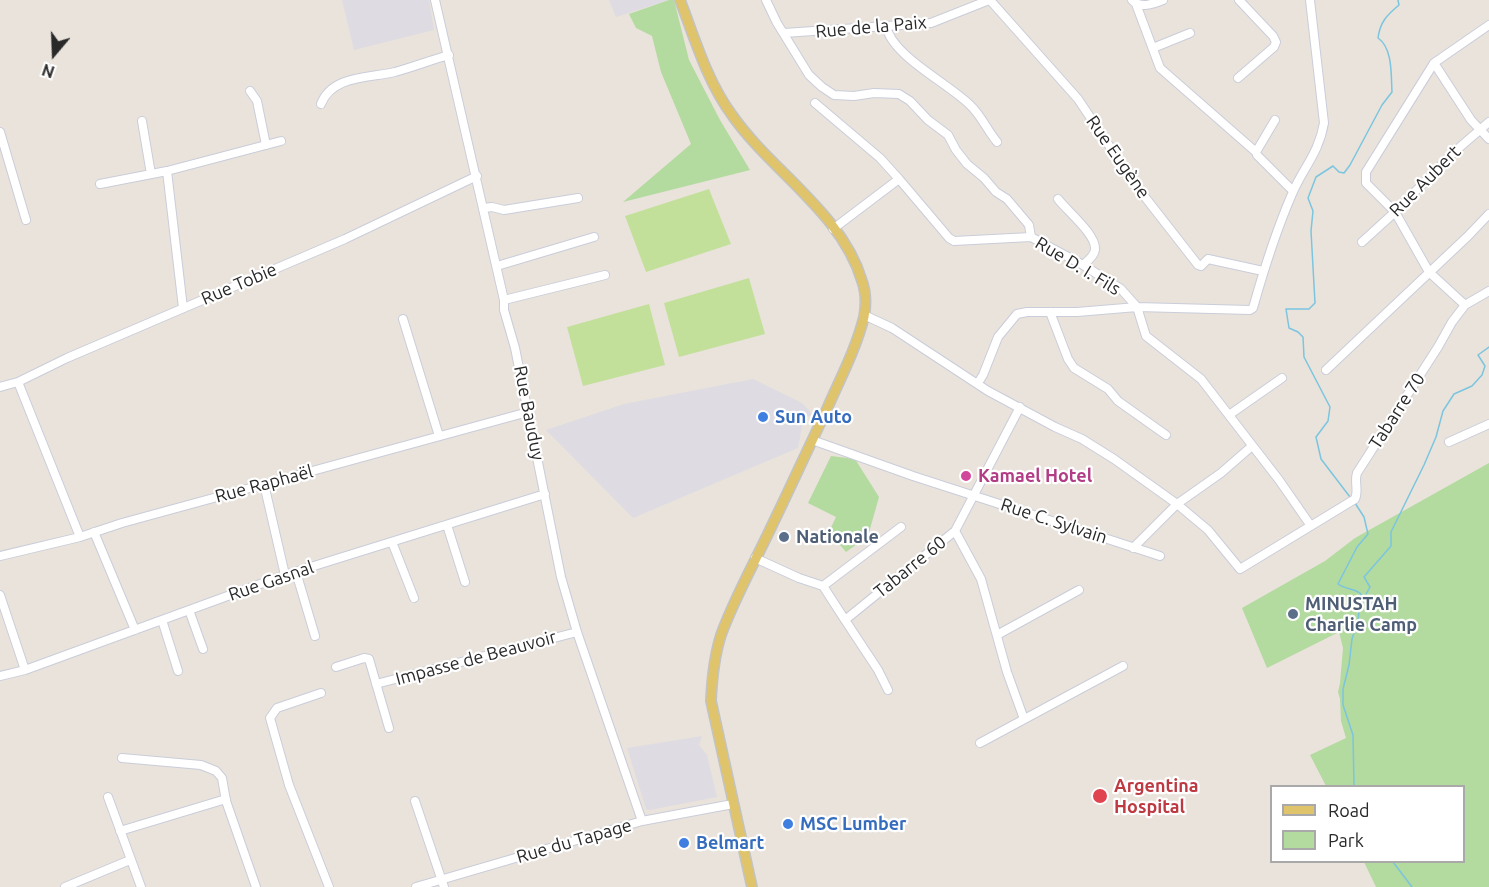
<!DOCTYPE html>
<html>
<head>
<meta charset="utf-8">
<style>
  body { margin:0 }
  #map { position:relative; width:1489px; height:887px; overflow:hidden; background:#e9e3dc; font-family:Ubuntu,sans-serif }
  canvas { display:block }
  .legend { position:absolute; left:1270px; top:785px; width:195px; height:78px; box-sizing:border-box; background:#fff; border:2px solid #a9a9a9; margin:0; padding:8px 10px; list-style:none; font-size:18px; color:#292929 }
  .legend li { display:flex; align-items:center; gap:12px; height:30px }
  .legend b { width:30px; border:2px solid #a9a9a9 }
  .north { position:absolute; left:24px; top:24px; width:60px; height:60px; -webkit-text-stroke:4px #fff; paint-order:stroke; rotate:199deg; font-size:16px; font-weight:700; line-height:24px; text-align:center; color:#292929 }
  .north::after { content:''; display:block; margin:auto; width:21px; height:27px; background:#292929; clip-path:polygon(50% 0,100% 100%,50% 72%,0 100%) }
</style>
</head>
<body>
<div id="map">
<canvas width="1489" height="887"></canvas>
<ul class="legend">
<li><b style="height:8px;background:#dfc46b"></b>Road</li>
<li><b style="height:16px;background:#b3da9f"></b>Park</li>
</ul>
<div class="north">N</div>
</div>
<script>
const context = document.querySelector('canvas').getContext('2d');
context.lineJoin = 'round';
function fillPath(path, color) {
  context.fillStyle = color;
  context.fill(path, 'evenodd');
}
function trace(path, color, width, dash) {
  context.strokeStyle = color;
  context.lineWidth = width;
  context.lineCap = dash ? 'butt' : 'round';
  context.setLineDash(dash || []);
  context.stroke(path);
}
function write(font, color, halo, rows, align = 'center') {
  context.font = font + ' Ubuntu,sans-serif';
  context.lineWidth = 4.5;
  context.setLineDash([]);
  context.textBaseline = 'middle';
  context.strokeStyle = halo;
  context.fillStyle = color;
  for (const [text, x, y, turn = 0] of rows) {
    context.save();
    context.translate(x, y);
    context.rotate((+turn || 0) * Math.PI / 180);
    context.textAlign = isNaN(turn) ? turn : align;
    if (halo) context.strokeText(text, 0, 0);
    context.fillText(text, 0, 0);
    context.restore();
  }
}
fillPath(new Path2D(`
  M342,0h87l5,30 -80,20z
  M609,0h60l-53,17z
  M753,379l49,24 11,12 -7,2 -4,9 -4,22 -165,70 -87,-88 78,-26z
  M702,736l-3,9 8,10 10,42 -67,13 -4,-1 -19,-61z`), '#dedce2');
fillPath(new Path2D(`
  M669,0h5l15,60 31,60 30,50 -127,32 68,-58 -30,-72 -9,-36 -16,-8 -7,-14z
  M831,456l24,3 24,38 -11,39 -22,16 -17,-20 7,-15 -28,-14z
  M1489,463v424h-113l-12,-25h100v-76h-138l-16,-31 36,-17 -5,-17 -1,-22 -2,-7 2,-9 3,-35 -4,-16 -72,36 -25,-60 83,-47 30,-23z`), '#b3da9f');
fillPath(new Path2D(`
  M709,189l22,55 -85,28 -21,-56z
  M749,278l16,56 -86,23 -15,-54z
  M649,304l16,61 -82,21 -16,-59z`), '#c3e09b');
trace(new Path2D(`
  M1350,497l-29,-38 -5,-22 12,-16 2,-14 -26,-50 -1,-20 -5,-5 -9,-4 -3,-19h23l6,-6 -4,-72 2,-20 -5,-13 8,-21 17,-11 6,6 5,1 6,-8 32,-60 10,-13c-1,-16 1,-44 -14,-54 2,-16 9,-23 21,-33l-1,-5
  M1361,603l9,-16 -6,-10 27,-31v-14l33,-67 12,-28 7,-26 11,-17 18,-8 10,-11 3,-9 -7,-11 11,-8
  M1354,786l-1,-51 -10,-30v-16l6,-24 3,-26 6,-19 3,-26c-6,-6 -15,-4 -23,-10l19,-37 11,-13 -4,-17 -9,-14
  M1393,862l19,25`), '#7bc5df', 1.5);
const minor = new Path2D(`
  M435,0l69,300v10l11,38 46,229 16,55 65,189
  M766,0l11,23 32,52 13,12 12,8 20,1 20,-3 25,1 11,7 18,19 20,15 8,15 11,14 17,14 12,14 11,7 22,26 2,12
  M990,0l88,99 56,84 64,82 3,1 7,-7 55,12
  M1132,0c8,9 21,4 31,0
  M1136,4l24,64 96,84 1,3 36,36
  M886,26c6,30 62,57 84,79 11,10 17,25 27,37
  M784,33l147,-10 58,-23
  M1153,48l37,-15
  M1434,63l37,57 18,19
  M1238,78l36,-31 2,-5 -3,-6 -34,-36
  M250,91l7,10 9,44
  M815,103l65,55 19,21
  M321,104c11,-29 49,-26 74,-32 18,-5 36,-12 54,-17
  M142,121l9,53
  M0,132l26,88
  M1256,152l19,-32
  M167,171l16,137
  M100,184l67,-13 114,-30
  M1058,199c9,12 39,36 37,51 -1,6 -7,11 -12,15
  M484,208l8,-1 12,3 74,-12
  M833,229l66,-50 50,59 5,3 77,-4 52,28 38,24 16,18 113,3 3,-2c11,-39 23,-77 39,-114 11,-26 27,-41 32,-71l-14,-123
  M1362,242l33,-30 58,-59 36,-31
  M497,266l97,-29
  M504,300l101,-25
  M1465,305l-36,-33 -34,-60 -29,-29v-11l68,-109 55,-38
  M1050,312l18,47 6,9 34,21 10,12 48,34
  M864,315l28,13 96,63 67,36 27,12 32,20 63,45 31,26 32,39 115,-70c4,-8 -1,-17 2,-26l81,-126 14,-25 13,-17 24,-14
  M403,319l36,117
  M1326,370l142,-134 21,-22
  M18,382l62,155
  M978,383l5,-8 15,-38 19,-23 10,-2h50l60,-5 9,29 55,43 78,101 32,46
  M0,387l18,-5 49,-24 278,-119 132,-63
  M1229,415l53,-37
  M812,440l101,36 247,80
  M1449,442l40,-18
  M264,484l21,91
  M447,525l18,57
  M955,531l26,48 26,93 17,47
  M94,532l41,98
  M392,542l22,56
  M1133,548l44,-44 44,-31 31,-27
  M0,556l80,-19 42,-14 406,-111
  M755,558l44,20 24,8 22,34 110,-89 65,-124
  M296,572l19,64
  M823,586l78,-59
  M0,595l25,75
  M189,610l14,39
  M162,620l16,51
  M845,620l33,50 10,20
  M997,635l82,-45
  M336,667l28,-9 5,1 20,69
  M0,676l25,-6 260,-95 260,-81
  M376,684l201,-52
  M321,693l-44,15 -7,10 19,67 40,102
  M980,743l143,-77
  M122,758l79,7 15,6 6,7 4,23 30,86
  M108,797l33,90
  M415,801l29,86
  M120,831l106,-32
  M65,887l65,-27
  M416,887l226,-66 91,-17`);
const major = new Path2D(`
  M680,0c15,39 27,81 52,115 39,56 110,98 130,166 4,11 4,25 2,36 -8,32 -24,62 -37,92 -21,44 -41,88 -62,131 -15,31 -32,62 -44,95 -7,22 -9,43 -10,66l41,186`);
trace(minor, '#cacdd9', 10);
trace(major, '#c3c3c3', 12);
trace(minor, '#fff', 8);
trace(major, '#dfc46b', 9);
for (const [x, y, r, color] of [
  [763,417,6,"#3f7fe0"],
  [966,476,6,"#d1479c"],
  [784,537,6,"#5c6f8a"],
  [1293,614,6,"#5c6f8a"],
  [1100,796,8,"#e0444e"],
  [788,824,6,"#3f7fe0"],
  [684,843,6,"#3f7fe0"]
]) {
  const dot = new Path2D();
  dot.arc(x, y, r, 0, 2 * Math.PI);
  context.fillStyle = color;
  context.fill(dot);
  trace(dot, '#fff', 2);
}
write('18px', '#292929', '#fff', [
  ["Rue de la Paix",871,27,-5],
  ["Rue Eugène",1118,157,55],
  ["Rue Aubert",1425,181,-45],
  ["Rue D. I. Fils",1078,266,31],
  ["Rue Tobie",239,284,-23],
  ["Tabarre 70",1397,411,-57],
  ["Rue Bauduy",529,413,79],
  ["Rue Raphaël",264,484,-15],
  ["Rue C. Sylvain",1054,521,18],
  ["Tabarre 60",910,567,-39],
  ["Rue Gasnal",271,581,-19],
  ["Impasse de Beauvoir",476,658,-15],
  ["Rue du Tapage",574,841,-16]
]);
write('bold 18px', '#366cbe', '#fff', [
  ["Sun Auto",775,417],
  ["MSC Lumber",800,824],
  ["Belmart",696,843]
], 'left');
write('bold 18px', '#b23c85', '#fff', [
  ["Kamael Hotel",978,476]
], 'left');
write('bold 18px', '#4e5e75', '#fff', [
  ["Nationale",796,537],
  ["MINUSTAH",1305,604],
  ["Charlie Camp",1305,625]
], 'left');
write('bold 18px', '#be3a42', '#fff', [
  ["Argentina",1114,786],
  ["Hospital",1114,807]
], 'left');
</script>
</body>
</html>
